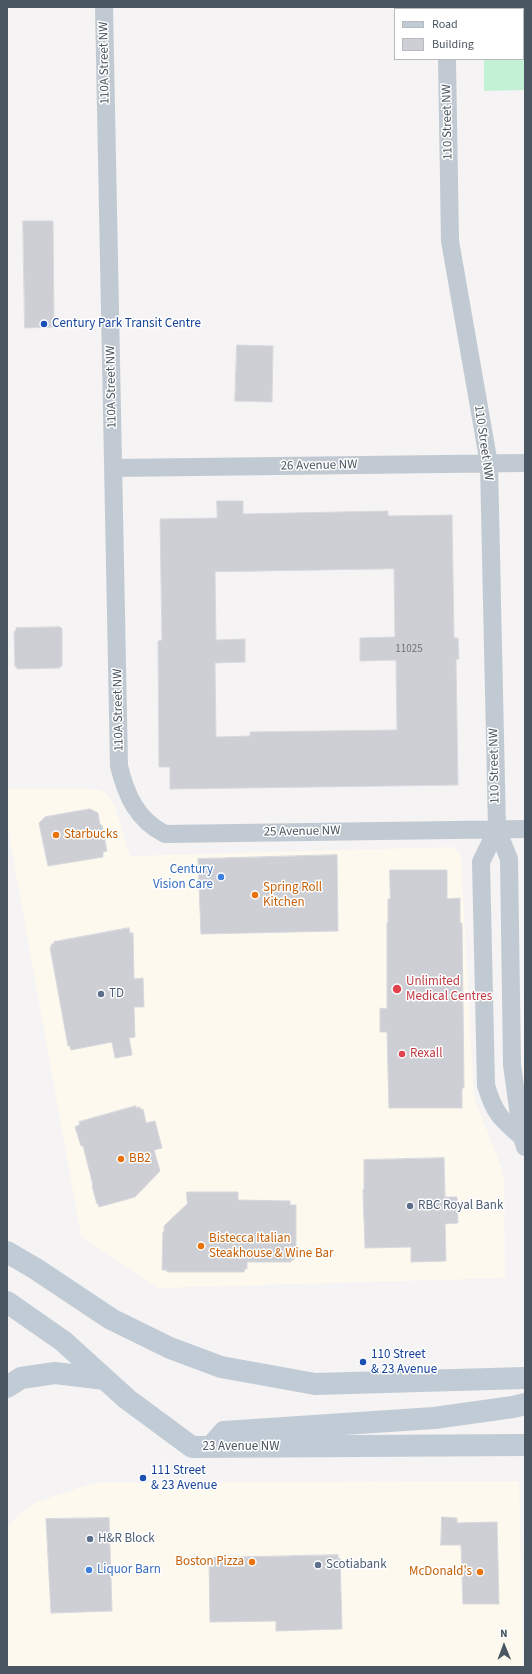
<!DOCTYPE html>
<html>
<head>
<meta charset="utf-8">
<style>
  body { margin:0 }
  #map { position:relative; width:532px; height:1674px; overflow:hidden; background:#f5f3f3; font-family:"Source Sans 3",sans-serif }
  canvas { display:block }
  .frame { position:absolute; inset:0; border:8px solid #4a5661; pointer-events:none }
  .legend { position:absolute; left:394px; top:8px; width:130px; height:52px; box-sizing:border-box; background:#fff; border:1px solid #b7bbc0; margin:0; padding:5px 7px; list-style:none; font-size:12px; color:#4a5661 }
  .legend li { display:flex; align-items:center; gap:8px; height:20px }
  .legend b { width:20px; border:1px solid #b7bbc0 }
  .north { position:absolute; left:484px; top:1626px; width:40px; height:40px; -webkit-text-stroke:3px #fff; paint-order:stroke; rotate:359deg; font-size:11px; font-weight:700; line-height:16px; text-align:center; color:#4a5661 }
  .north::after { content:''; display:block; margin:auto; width:14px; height:18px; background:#4a5661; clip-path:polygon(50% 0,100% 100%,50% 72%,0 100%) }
</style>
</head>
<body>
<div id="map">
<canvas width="532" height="1674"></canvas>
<div class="frame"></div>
<ul class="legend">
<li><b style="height:5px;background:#c1cbd6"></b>Road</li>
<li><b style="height:11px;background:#cdcfd5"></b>Building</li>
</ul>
<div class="north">N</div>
</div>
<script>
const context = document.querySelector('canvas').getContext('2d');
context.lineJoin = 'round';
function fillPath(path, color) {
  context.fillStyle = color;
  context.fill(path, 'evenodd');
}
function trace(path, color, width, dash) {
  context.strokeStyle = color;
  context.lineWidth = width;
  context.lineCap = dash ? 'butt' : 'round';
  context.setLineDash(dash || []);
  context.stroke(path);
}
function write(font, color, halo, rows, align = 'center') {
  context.font = font + ' "Source Sans 3",sans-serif';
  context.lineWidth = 3;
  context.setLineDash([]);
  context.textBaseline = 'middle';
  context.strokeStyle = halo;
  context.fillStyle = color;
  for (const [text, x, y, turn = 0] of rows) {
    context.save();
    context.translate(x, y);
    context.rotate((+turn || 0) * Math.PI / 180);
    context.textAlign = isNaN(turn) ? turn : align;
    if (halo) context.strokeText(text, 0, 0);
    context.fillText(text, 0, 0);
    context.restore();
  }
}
fillPath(new Path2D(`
  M7,789h87l8,2 7,5 6,10 15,50 322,-9 4,2 4,4 1,6 13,238 28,72v8l2,1 1,100 -347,10 -77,-52 -74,-412z
  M519,1481l4,186h-516v-138l6,-9 23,-18 57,-19z`), '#fdf9ef');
fillPath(new Path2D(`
  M484,7h41v83l-41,1v-32h39v-50h-39z`), '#c3f1d5');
const building = new Path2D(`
  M23,221h30l1,106 -29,1z
  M237,345l36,1 -1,56 -37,-1z
  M217,501h26v13l145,-3v5l64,-1 2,123h4l1,21h-3l2,126 -288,4v-22h-11l-1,-126 4,-1 -2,-121 57,-1zM394,569l1,68 -35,1v23l36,-1 1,70 -147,2v4l-34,1 -1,-74 30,-1v-23l-29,1 -1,-68z
  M60,627l2,2v37h-2v2l-43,1v-2h-2l-1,-36h2v-3z
  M90,809l8,4 2,12h2l5,26 -4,1v5l-55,9 -9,-43 6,-6z
  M337,855l1,76 -137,3 -3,-75z
  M390,870h57v29l13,-1v25h2l2,165h-2v20h-73l-2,-76h-7v-24l7,1v-86h1v-24h2z
  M129,928l1,5h3l1,46 9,-1 1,29h-10l1,30 -6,1 3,17 -17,3 -3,-16 -41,8 -1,-4h-2l-18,-99h2l-1,-3h3v-2z
  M136,1106v2l4,-1 1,3 2,-1 3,14 9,-2 7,27 -8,2 6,21 -25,26 -36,10 -1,-3h-1l-5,-18 1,-1 -10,-39h-2l-6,-19 5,-3 -1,-2z
  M444,1158l1,39h12l1,26 -13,1 1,37 -35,1v-15l-46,1 -2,-58 1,-1v-29z
  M187,1192h51v8l52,1v4h6v51h-2v4h-3v2h-44v7h-2l-1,3h-77v-2h-5l1,-38h1v-6l23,-22z
  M442,1517l15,1v5l40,-1 2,82h-36l-2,-59h-20z
  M109,1518l3,93 -61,2 -5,-94z
  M338,1555v4l2,-1 2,71 -66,2v-10l-66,1 -1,-64z`);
fillPath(building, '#cdcfd5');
trace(building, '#d7d9de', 1);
trace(new Path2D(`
  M104,7l15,759c7,29 18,54 46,68l360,-5
  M447,59l3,182 39,223 8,365
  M114,468l411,-5
  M522,1137c-22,-19 -28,-24 -36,-52l-5,-223 16,-33 12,30 3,206 10,72 3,10`), '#c1cad2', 18);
trace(new Path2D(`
  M7,1252l29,17 75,50 59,29 51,19 94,17 210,-6
  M7,1302l56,39 64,58 65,48 333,-2
  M7,1387l14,-9 34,-5 50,6
  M211,1447l13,-15 210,-14 79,-11 12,-3`), '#c1cbd6', 22);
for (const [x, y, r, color] of [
  [44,324,4,"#1a4fb4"],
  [56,835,4,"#e8710a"],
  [221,877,4,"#3f7fe0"],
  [255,895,4,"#e8710a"],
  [397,989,5,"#e0444e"],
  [101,994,4,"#5c6f8a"],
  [402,1054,4,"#e0444e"],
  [121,1159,4,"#e8710a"],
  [410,1206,4,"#5c6f8a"],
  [201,1246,4,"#e8710a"],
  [363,1362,4,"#1a4fb4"],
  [143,1478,4,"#1a4fb4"],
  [90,1539,4,"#5c6f8a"],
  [252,1562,4,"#e8710a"],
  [318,1565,4,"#5c6f8a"],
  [89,1570,4,"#3f7fe0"],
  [480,1572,4,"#e8710a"]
]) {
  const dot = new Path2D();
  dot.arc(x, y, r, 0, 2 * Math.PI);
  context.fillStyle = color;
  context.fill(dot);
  trace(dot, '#fff', 1.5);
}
write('11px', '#6b747e', null, [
  ["11025",409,650]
]);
write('13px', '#4a5661', '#fff', [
  ["110A Street NW",105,63,-91],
  ["110 Street NW",448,122,-91],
  ["110A Street NW",112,387,-91],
  ["110 Street NW",483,443,82],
  ["26 Avenue NW",319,466,-1],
  ["110A Street NW",119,710,-91],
  ["110 Street NW",495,766,-91],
  ["25 Avenue NW",302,832,-1],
  ["23 Avenue NW",241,1447]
]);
write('13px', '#164399', '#fff', [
  ["Century Park Transit Centre",52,324],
  ["110 Street",371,1355],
  ["& 23 Avenue",371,1370],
  ["111 Street",151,1471],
  ["& 23 Avenue",151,1486]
], 'left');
write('13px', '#c56008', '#fff', [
  ["Starbucks",64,835],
  ["Spring Roll",263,888],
  ["Kitchen",263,903],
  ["BB2",129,1159],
  ["Bistecca Italian",209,1239],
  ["Steakhouse & Wine Bar",209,1254],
  ["Boston Pizza",244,1562,"right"],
  ["McDonald's",472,1572,"right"]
], 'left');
write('13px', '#366cbe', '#fff', [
  ["Century",213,870],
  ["Vision Care",213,885],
  ["Liquor Barn",97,1570,"left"]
], 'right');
write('13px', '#be3a42', '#fff', [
  ["Unlimited",406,982],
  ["Medical Centres",406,997],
  ["Rexall",410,1054]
], 'left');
write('13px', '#4e5e75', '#fff', [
  ["TD",109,994],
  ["RBC Royal Bank",418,1206],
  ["H&R Block",98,1539],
  ["Scotiabank",326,1565]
], 'left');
</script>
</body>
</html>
